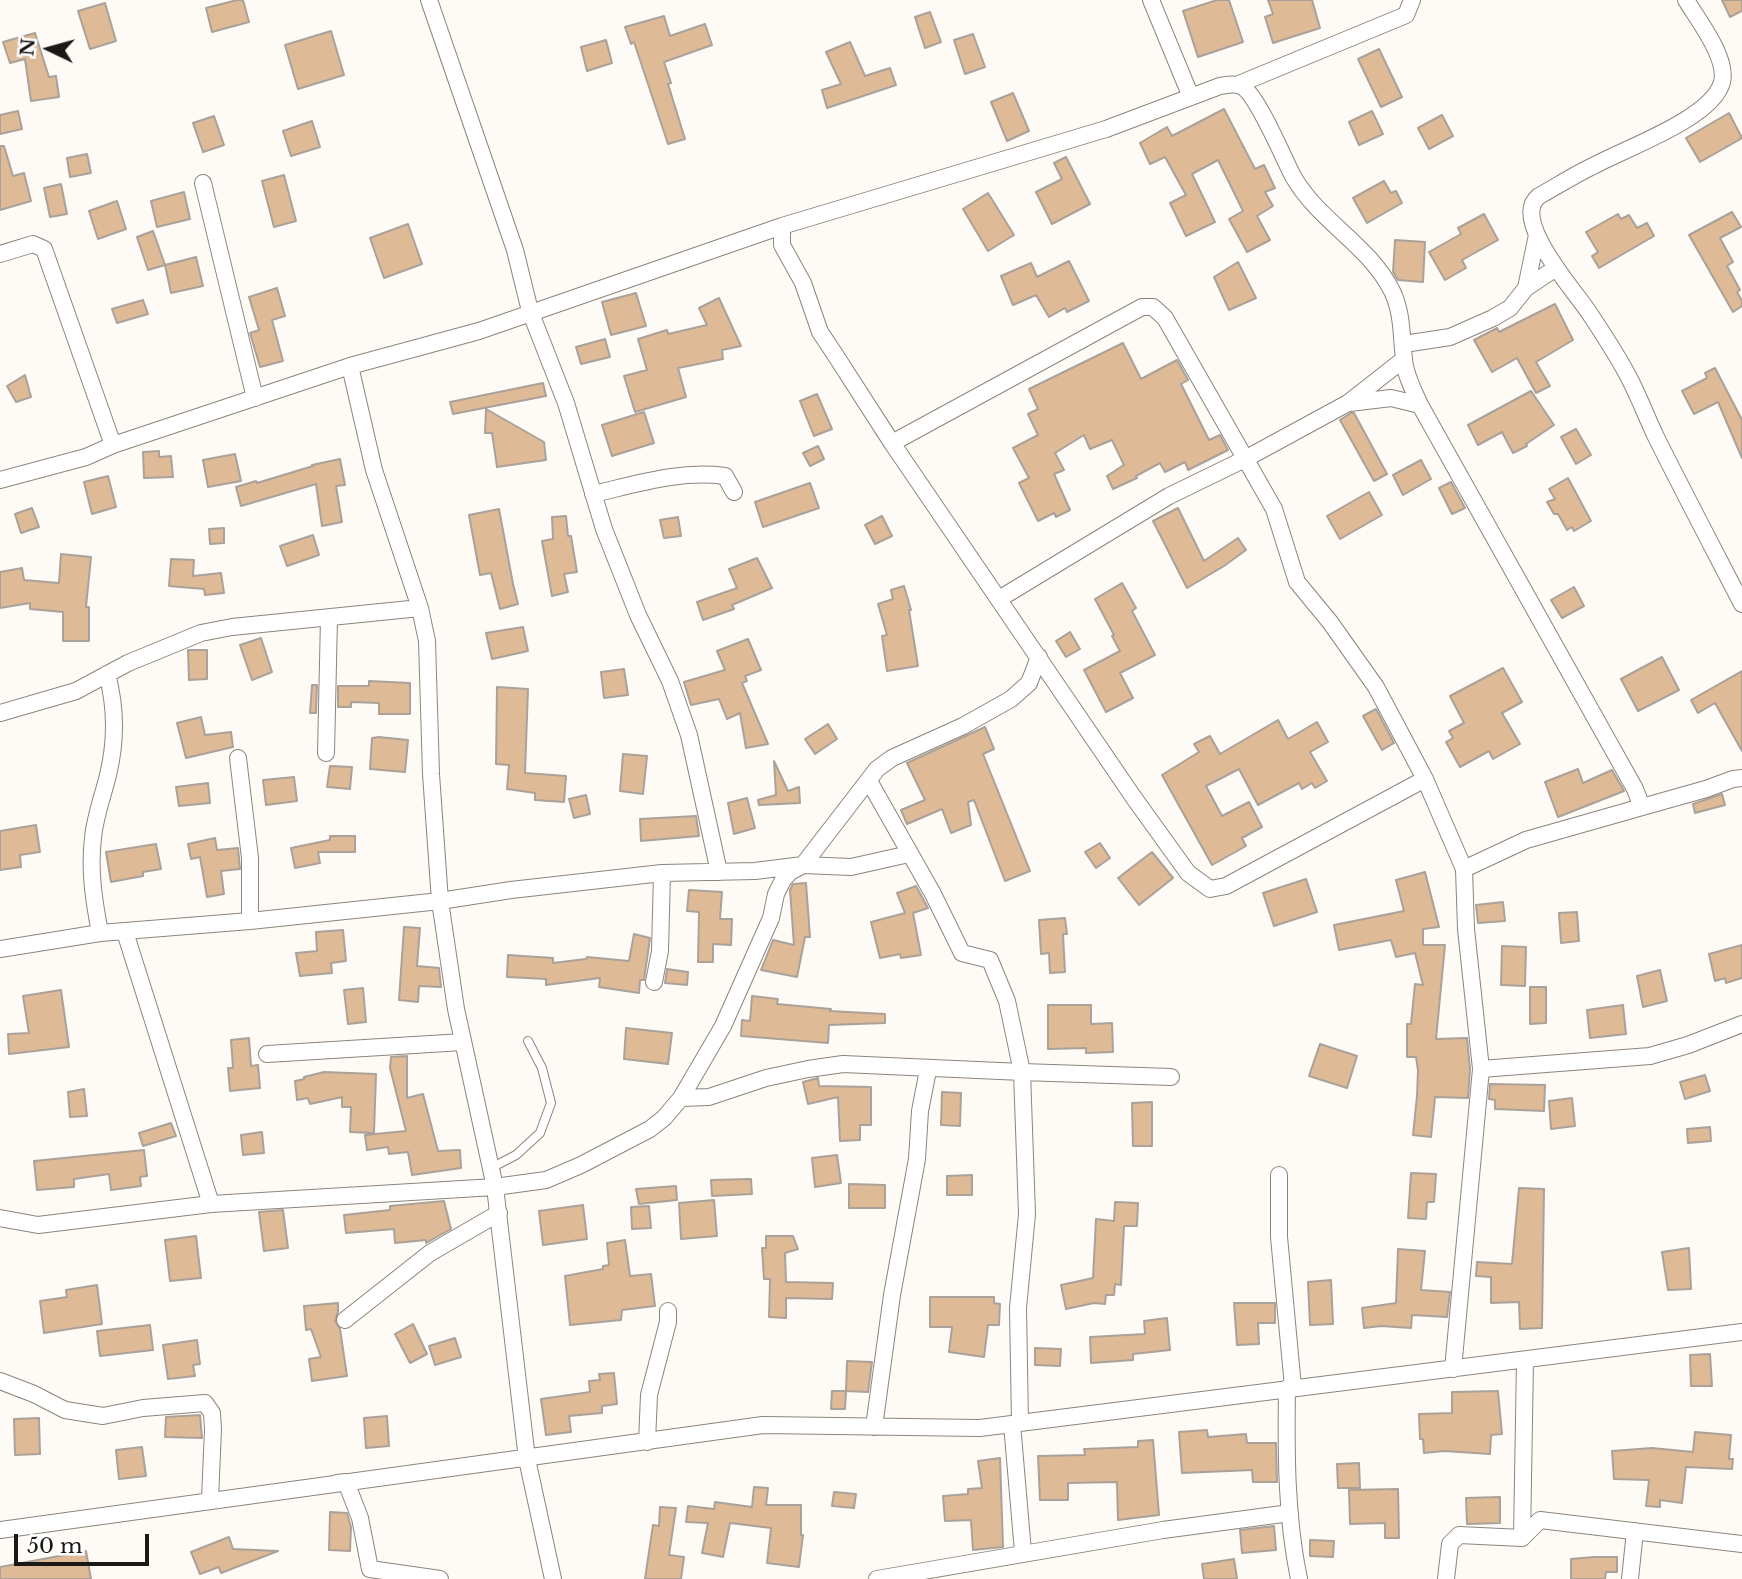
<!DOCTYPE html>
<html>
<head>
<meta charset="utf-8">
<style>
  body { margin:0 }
  #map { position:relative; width:1742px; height:1579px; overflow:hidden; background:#fefbf7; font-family:"Libre Baskerville",serif }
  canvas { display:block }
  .north { position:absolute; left:14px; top:14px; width:70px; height:70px; -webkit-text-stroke:5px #fff; paint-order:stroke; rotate:275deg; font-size:19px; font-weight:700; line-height:28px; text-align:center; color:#1b1815 }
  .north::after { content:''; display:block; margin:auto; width:24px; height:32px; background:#1b1815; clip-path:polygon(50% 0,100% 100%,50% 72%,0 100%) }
  .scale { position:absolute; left:14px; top:1534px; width:135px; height:32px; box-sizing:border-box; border:4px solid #1b1815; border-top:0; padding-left:9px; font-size:21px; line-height:24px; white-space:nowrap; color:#1b1815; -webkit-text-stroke:5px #fff; paint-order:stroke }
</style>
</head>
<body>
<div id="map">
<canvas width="1742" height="1579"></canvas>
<div class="north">N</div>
<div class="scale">50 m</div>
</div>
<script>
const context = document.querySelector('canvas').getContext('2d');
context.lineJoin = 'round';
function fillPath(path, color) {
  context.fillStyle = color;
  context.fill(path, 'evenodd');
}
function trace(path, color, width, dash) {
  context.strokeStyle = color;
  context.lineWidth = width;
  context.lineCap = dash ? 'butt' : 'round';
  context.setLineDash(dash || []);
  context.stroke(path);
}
const building = new Path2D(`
  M237,0h6l6,22 -37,10 -6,-24z
  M1217,0h12l14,42 -45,15 -15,-46z
  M1268,0h44l8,28 -47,15 -8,-26 8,-3z
  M1722,0h20v11l-12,6z
  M105,3l11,38 -26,8 -12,-38z
  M930,12l11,30 -16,6 -10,-31z
  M664,16l6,20 35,-12 7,21 -48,17 7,21 -3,1 17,55 -17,5 -34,-102 -3,2 -6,-17z
  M331,31l13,44 -46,14 -13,-44z
  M35,33l14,44 7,-1 3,21 -28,4 -6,-42 -15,4 -7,-21z
  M973,34l12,33 -20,7 -11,-34z
  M606,40l6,23 -25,8 -6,-24z
  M850,42l15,34 25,-8 6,17 -69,23 -5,-18 19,-6 -15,-32z
  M1379,49l23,48 -21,10 -23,-48z
  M1013,93l16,38 -22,10 -16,-39z
  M1224,109l31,60 9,-4 11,23 -10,4 8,14 -16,10 13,24 -23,12 -18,-33 14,-8 -25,-51 -26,14 23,48 -29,14 -16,-33 16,-8 -21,-38 -15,7 -10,-21 27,-16 5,9z
  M18,111l4,18 -22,5v-19z
  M1372,111l11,23 -24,11 -10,-23z
  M1729,113l13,25 -42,24 -14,-24z
  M1442,115l11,21 -24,13 -11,-21z
  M214,116l10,29 -21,7 -10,-29z
  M312,121l8,26 -29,9 -8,-25z
  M0,146h4l9,30 11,-3 7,28 -31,9z
  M87,154l4,19 -21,4 -3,-19z
  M1066,157l24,47 -38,20 -16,-32 26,-13 -8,-16z
  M284,175l12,46 -22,6 -12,-46z
  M1384,181l7,12 5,-2 6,12 -35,20 -14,-25z
  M61,184l6,30 -17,3 -6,-29z
  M184,192l6,27 -33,8 -6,-26z
  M988,193l26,42 -26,16 -25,-42z
  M117,201l9,28 -28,10 -9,-28z
  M1732,212l9,15 -21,11 13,24 -6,4 13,24 -3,2 5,9v5l-9,6 -44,-77z
  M1484,214l14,26 -36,20 4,8 -21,12 -16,-28 32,-18 -3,-6z
  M1618,214l3,5 8,-4 8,13 10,-5 7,13 -55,32 -7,-12 6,-4 -12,-20z
  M408,224l14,40 -38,14 -14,-40z
  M153,231l12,34 -17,5 -11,-33z
  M1395,240l30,2 -2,40 -25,-2 -5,-8z
  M196,257l7,29 -32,7 -6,-28z
  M1069,261l20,40 -22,11 -2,-4 -16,9 -13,-22 -23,10 -12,-29 30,-13 6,14z
  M1238,262l18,36 -27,12 -15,-33z
  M277,288l8,28 -13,4 11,41 -23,6 -10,-34 9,-3 -10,-33z
  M636,293l10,33 -35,9 -9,-33z
  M719,298l22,48 -19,4 1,9 -45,9 8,29 -51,15 -11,-36 23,-6 -9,-31 29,-9 1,4 39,-9 -8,-17z
  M143,300l5,14 -31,9 -5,-14z
  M1555,304l18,36 -37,22 14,24 -14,7 -19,-35 -25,14 -18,-32 23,-12 2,4z
  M605,339l5,18 -29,7 -5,-17z
  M1123,343l18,36 36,-19 11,20 -7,4 28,56 11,-5 8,15 -40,20 -3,-8 -20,10 -5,-9 -24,13 1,2 -24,11 -6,-13 17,-11 -12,-25 -22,9 -6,-14 -29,18 9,17 -10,4 16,36 -14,7 -2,-4 -16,8 -19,-38 10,-5 -16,-30 25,-13 -10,-21 10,-5 -9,-20z
  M1715,368l27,52v38l-24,-56 -24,12 -12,-23 25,-13 -2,-5z
  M25,375l6,22 -15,5 -9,-16z
  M543,383l3,13 -93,18 -3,-12z
  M1531,391l23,34 -28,19 1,2 -14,7 -11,-21 -24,13 -10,-20z
  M817,394l15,35 -18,7 -14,-35z
  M486,409l58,33 2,18 -49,7 -5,-34h-7z
  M644,412l10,31 -42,13 -10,-31z
  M1351,413h3l33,61 -13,7 -34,-61z
  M1576,429l15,26 -15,9 -15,-27z
  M818,446l6,13 -14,7 -7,-13z
  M159,451v6l12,-1 2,21 -29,1 -1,-26z
  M235,454l6,27 -33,6 -5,-27z
  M340,459l5,26 -9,1 6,36 -20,4 -6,-42 -75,22 -5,-19 20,-6 1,2 56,-17 -1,-1z
  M1421,460l10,19 -28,16 -10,-20z
  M108,476l8,31 -24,7 -8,-32z
  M1568,478l23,43 -17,10 -2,-4 -5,3 -9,-16h-4l-7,-12 8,-3 -6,-10z
  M1451,482l14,26 -13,6 -13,-26z
  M810,483l9,25 -56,19 -8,-25z
  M1369,492l13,23 -42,24 -13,-23z
  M32,508l7,19 -18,6 -6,-19z
  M1178,508l26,53 34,-23 8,12 -22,16 -37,22 -34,-67z
  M499,509l14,75 5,20 -18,5 -9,-36 -11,2 -11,-60z
  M566,516l2,20h3l6,36 -13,2 4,18 -16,4 -10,-55 11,-2 -1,-22z
  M882,516l10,20 -17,8 -10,-19z
  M678,517l3,19 -17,2 -4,-18z
  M224,528v15l-14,1 -1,-15z
  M313,535l6,20 -32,11 -7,-20z
  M61,554l30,3 -5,50h3v34h-26v-29l-33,-3v-6l-30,5v-36l22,-4 2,12 35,3z
  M757,558l15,30 -40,17 2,4 -31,11 -6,-18 40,-14 -8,-19z
  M171,559l23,1 -1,16 28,-3 3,20 -19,2 -1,-6 -35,-3z
  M1122,583l14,25 -4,3 23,44 -35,18 13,25 -27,14 -22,-42 36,-19 -8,-15 2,-1 -19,-36z
  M904,586l7,24h-2l9,56 -31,5 -5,-35 5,-1 -9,-31 15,-5 -2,-9z
  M1574,587l10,19 -22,12 -11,-18z
  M523,627l5,24 -36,8 -6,-26z
  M1070,632l10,17 -14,8 -10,-16z
  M261,638l11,34 -20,8 -12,-35z
  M748,639l13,31 -16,6 2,5 -5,2 26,61 -22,4 -6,-35 -13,6 -8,-20 -28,6 -7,-23 41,-12 -8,-19z
  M188,650h19v29l-18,1z
  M1662,657l17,33 -41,21 -17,-32z
  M1503,668l19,34 -20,11 18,31 -27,15 -4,-8 -29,16 -14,-25 7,-4 -4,-7 15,-8 -14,-27z
  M624,669l4,26 -24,3 -3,-26z
  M1742,671v80l-27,-48 -17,10 -7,-13z
  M369,681l41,2v31h-31v-11l-28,-1v5h-13v-21h31z
  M312,685h5l-1,28h-6z
  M497,687l31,2 -3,84 41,3 -2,26 -29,-2v-7l-28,-4 2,-24 -13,-1z
  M1376,709l18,34 -12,7 -19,-34z
  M201,717l4,18 26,-3 2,15 -47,11 -9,-35z
  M1278,720l10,19 29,-17 11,20 -18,10 17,29 -12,7 -3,-5 -10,6 -3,-6 -41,22 -19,-36 -33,17 16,30 27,-14 13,25 -20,11 4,8 -34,19 -50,-90 37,-23 -5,-8 16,-8 10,18z
  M828,724l9,15 -22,15 -10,-15z
  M985,727l9,22 -11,5 47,117 -25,10 -31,-81 -6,2 3,23 -20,8 -9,-24 -35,15 -6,-14 24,-10 -18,-37z
  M379,737l29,3 -3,32 -35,-3 2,-31z
  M623,754l24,2 -4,38 -23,-3z
  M774,761l14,30 11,-4 1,16 -41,2 -1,-5 18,-5z
  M330,766l22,1 -2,22 -23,-2z
  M1578,769l5,14 29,-13 12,21 -66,26 -13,-35z
  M294,777l3,24 -31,4 -3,-25z
  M208,783l2,20 -31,3 -3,-19z
  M1722,794l3,11 -30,8 -2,-9z
  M586,795l4,19 -16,4 -5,-19z
  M747,798l8,30 -21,6 -6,-31z
  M696,816l3,20 -58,5 -1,-22z
  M36,825l4,27 -20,3 1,12 -21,3v-39z
  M330,836h25v16h-37l2,11 -25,5 -4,-20 39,-8z
  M215,838l2,12 21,-2 2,21 -19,2 3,23 -17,3 -7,-40 -9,2 -3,-15z
  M1100,843l10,15 -14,10 -11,-16z
  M156,844l5,25 -18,3v4l-32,6 -5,-30z
  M1152,852l21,26 -34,27 -21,-27z
  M1425,872l14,55 -16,2v16h22l-9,94 31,-1 3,31 -2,29 -33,-1 -4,40 -18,-2 4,-39 1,-26 -2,-13h-9v-33h4l4,-40 8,1 -8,-32 -19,4 -5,-17 -52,10 -5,-25 70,-14 -8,-31z
  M1306,879l11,33 -43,14 -11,-33z
  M806,883l4,54h-5l-8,40 -36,-7 12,-30 21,5 -4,-55 3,-6z
  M916,886l12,22 -15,5 8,42 -20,3 -1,-4 -20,4 -9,-36 34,-9 -8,-20z
  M689,890l33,2 -2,27h12l-1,26 -18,-1v18h-15l1,-50 -12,-1z
  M1503,902l2,19 -27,2 -2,-18z
  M1577,912l2,29 -18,2 -2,-30z
  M1065,918l2,16h-4l2,38 -15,1 -1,-20 -8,1 -2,-34z
  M404,927l16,1 -3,38 22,2 2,19 -22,-1 -1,16 -19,-2z
  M343,930l3,31 -15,2 1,10 -32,3 -4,-23 21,-2 -1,-19z
  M634,934l16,4 -6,42h-4l-1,13 -40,-6 1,-9 -54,7v-6l-39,-2 1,-22 45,3v5l33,-4 1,-2 42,4z
  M1742,945v33l-16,5 -1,-5 -10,3 -6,-27z
  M1502,946l24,1 -1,39 -24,-1z
  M667,969l21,3 -1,13 -22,-2z
  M1660,970l7,31 -24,6 -6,-31z
  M1530,987h16v36l-16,1z
  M363,988l3,34 -18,2 -4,-34z
  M61,990l8,57 -60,7 -1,-20 21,-1 -6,-37z
  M752,996l26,3 -1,5 54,5 -1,2 55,3v9l-56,2 -1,18 -87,-7 1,-16 8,1z
  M1048,1005h43v19l21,-1 1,29 -27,1v-5l-38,1z
  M1623,1005l3,29 -36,4 -3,-28z
  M626,1028l46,5 -4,31 -44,-5z
  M249,1038l2,28 7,-1 2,23 -30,3 -2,-23h5l-2,-28z
  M1320,1044l37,12 -10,32 -38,-12z
  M407,1056v42l16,-4 15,57 22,-1 1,18 -49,7 -4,-23 -19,2 -1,-7 -21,3 -2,-15 41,-4 -16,-63 1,-11z
  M324,1072l52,2 -2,59 -24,-1 1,-25h-9v-10l-32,7 -2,-6 -11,2 -2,-19 9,-2v-2z
  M1705,1075l5,16 -25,8 -5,-17z
  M818,1078l1,8 52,1v38h-11v15l-20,1 -2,-44 -30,7 -5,-22z
  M1490,1084l55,1 -1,26 -49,-2v-9l-6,-1z
  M84,1089l3,27 -17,1 -2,-25z
  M942,1092l19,1 -1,33 -19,-1z
  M1572,1098l3,28 -24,3 -2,-28z
  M1152,1102v44h-19l-1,-43z
  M171,1123l5,13 -33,10 -4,-13z
  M1710,1127l1,14 -23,2 -1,-14z
  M262,1132l2,21 -21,2 -2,-20z
  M144,1150l3,26 -7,1 1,9 -30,4 -2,-16 -35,5v8l-37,3 -3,-29z
  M837,1155l4,28 -26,4 -3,-29z
  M1411,1173l25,1 -2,28h-7l-1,17 -18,-1z
  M972,1175v20h-25v-19z
  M751,1179l1,15 -40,2 -1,-16z
  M849,1184l36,1v23h-36z
  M676,1186l1,14 -38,4 -3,-15z
  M1519,1188l25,1 -2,139 -22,1 -1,-27 -28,1v-26l-15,-1 1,-14 35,2z
  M714,1200l3,36 -36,3 -2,-36z
  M444,1201l7,28 -25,14v-3l-31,3 -1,-14 -48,4 -2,-18 46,-5v-4z
  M1115,1202l23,1 -1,23h-13l-3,59 -6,-1 -1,11h-8l-1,9 -11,-1 -28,6 -5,-24 32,-7 3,-59 18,2z
  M583,1205l4,34 -44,6 -4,-34z
  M649,1206l2,22 -19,1 -1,-22z
  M283,1210l5,38 -24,3 -5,-39z
  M196,1236l5,42 -31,3 -5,-41z
  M766,1236h27l5,13 -13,4 1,29 47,1 -1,16 -46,-1v20l-17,-1 1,-38h-6l-2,-31h4z
  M625,1240l5,36 21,-2 4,32 -33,4 -1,10 -51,5 -5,-49 38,-7v-3l6,-1 -2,-22z
  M1689,1248l2,41 -23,1 -6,-38z
  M1398,1249l27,2 -4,39 29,2 -3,25 -35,-2 -1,13 -30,-2 -17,2 -2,-20 34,-5z
  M1331,1280l2,44 -23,1 -2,-43z
  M97,1285l5,39 -58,9 -4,-32 27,-4 -1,-7z
  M930,1297h64v6l6,1 -1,21h-11l-4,32 -35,-5 3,-25h-22z
  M338,1303v9l-3,9 5,8 7,47 -35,5 -3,-22 12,-2 -10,-28 -5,1 -2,-24z
  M1234,1303h41v20h-17l1,21 -22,1z
  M1167,1318l3,32 -37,4v6l-42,3 -1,-26 55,-3 -1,-13z
  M413,1324l14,30 -17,9 -15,-29z
  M150,1325l3,25 -53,6 -3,-25z
  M455,1338l6,19 -26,8 -6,-19z
  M197,1340l3,24 -7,1 2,11 -27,3 -5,-34z
  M1035,1348l26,1 -1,17 -25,-1z
  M1710,1354l2,32h-21l-1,-31z
  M847,1361l25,1 -4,30 -22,-1z
  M614,1373l3,31 -15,2v7l-33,3 2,16 -25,3 -5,-36 49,-7 -1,-11 11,-1 -1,-6z
  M832,1391h14l-1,18h-14z
  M1498,1391l4,43 -11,1 -1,19 -46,-3 -20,2 -1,-14h-3l-1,-25 33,-1v-21z
  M200,1415l2,23 -37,-1 1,-20z
  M387,1416l2,30 -23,2 -2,-30z
  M39,1418l1,36 -25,1 -1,-36z
  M1207,1430l1,7 38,-3 1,9h29l1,39h-24l-1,-12 -70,3 -3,-41z
  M1695,1432l36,3 -2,24h4l-1,10 -46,-2 -4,36 -22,-3v7l-14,-1 3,-26 -35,-1 -2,-28 40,-3 41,4z
  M1153,1440l6,75 -41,5 -1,-38 -49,1v17h-28l-2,-44 47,-1 -1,-6 54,-2v-6z
  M142,1447l4,29 -27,3 -3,-29z
  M1000,1458l3,89 -30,3 -2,-30 -26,1 -2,-25 25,-2v-5l14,-1 -4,-27z
  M1359,1463l1,25h-22l-1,-24z
  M754,1487l14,1 -2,17h35v30h2l-4,32 -32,-4 4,-35 -41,-5 -7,34 -21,-4 6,-30 -22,-1 2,-16 26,3 1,-7 37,5z
  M1398,1489l1,49h-14v-15l-35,1 -1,-34z
  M834,1492l22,2 -2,14 -22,-2z
  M1500,1497v26l-33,1 -1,-26z
  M660,1507l16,1 -7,47 15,2 -3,22h-36l8,-54 6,1z
  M330,1512l17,1 4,14 -1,24 -21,-1z
  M1274,1526l2,24 -34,3 -2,-23z
  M229,1537l4,12 45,2 -57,22 -2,-6 -19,7 -9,-22z
  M1310,1540l24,1 -1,16 -23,-1z
  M86,1551l5,28h-91v-12z
  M1594,1557h23v15h-11l-1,7h-34v-20z
  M1234,1559l3,20h-33l-2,-15z`);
fillPath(building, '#dfba97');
trace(building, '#aaa199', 2);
const lane = new Path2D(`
  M491,1168l25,-13 24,-22 11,-30 -9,-35 -14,-27`);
const street = new Path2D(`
  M429,0l86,250 15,61 36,92 38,126 34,86 32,66 19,54 30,137
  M1151,0l40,97
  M1686,0c12,20 42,58 36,82 -9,36 -96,66 -127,83 -19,9 -38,21 -56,31 -30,23 37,96 51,118 13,20 26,39 37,60 11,20 19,42 29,63 28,56 57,111 86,167
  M1239,84l167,-69 6,-15
  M203,183l52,215
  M782,226v19l21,38 17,49 14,21 58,90 242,355 54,75 22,16 16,-3 199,-107
  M0,254l33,-10 11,5 69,196
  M1526,288l11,-53
  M1404,344l46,-7 43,-19 17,-10 16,-20 30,-20
  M350,366l24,104 46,138 7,33 4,133 9,127 16,108 39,178 32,272 26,120
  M1350,403l41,-5 29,7
  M892,443l250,-136h11l12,11 109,191 23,73 33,40 46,65 49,92 39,90 2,60 15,140 -28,300
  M0,480l86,-23 27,-12 237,-79 129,-35 303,-105 324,-97 114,-43c7,-1 15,-3 21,0 16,7 43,74 53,92 26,44 75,67 98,113 11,23 9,45 12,68 1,16 10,32 16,46l215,384 7,18 -116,33 -62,29
  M593,494c44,-10 87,-24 132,-18l9,16
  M999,599l170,-103 76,-37 103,-56 56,-44
  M0,713l76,-22 52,-28 73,-30 31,-6 188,-19
  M326,753l3,-135
  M238,758l12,100v63
  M869,781l64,113 29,59 28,7 17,41 15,71 149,5
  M1642,807l64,-18 27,-10 9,-1
  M125,932l86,272
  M100,933c-6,-32 -11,-62 -7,-95 2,-22 10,-42 15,-63 8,-33 8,-68 -1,-101
  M0,949l100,-16 150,-12 190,-20 71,-11 151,-17 93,-2 48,-6 48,2 58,-13
  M654,982l6,-31 2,-78
  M267,1054l196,-12
  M1481,1069l169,-13 38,-11 54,-21
  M681,1098l28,-1 57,-19 42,-9 35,-5 179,8 5,142 -9,94 2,115
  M1279,1175v62l14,150
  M0,1218l38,7 173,-21 284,-17 51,-7 35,-15 69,-36 14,-11 17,-20 42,-72 48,-108 5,-24 7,-14 7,-8 13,-7 74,-96 15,-11 71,-32 48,-27 18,-16 10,-26
  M345,1320l85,-67 69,-40
  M1525,1361l-3,177 18,-18 202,24
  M0,1381l34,13 31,16 38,6 40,-8 62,-5 7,10 1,16 -3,70
  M1287,1388c-1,63 -1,129 12,191
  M1012,1424l11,128
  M874,1427l18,-132 25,-136 3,-48 8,-41
  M647,1442l2,-47 19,-73v-11
  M337,1483l9,-1 14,36 10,51 70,10
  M0,1530l763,-105 217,3 762,-96
  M877,1579l286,-49 127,-17
  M1446,1579l4,-35 9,-9 63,3
  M1630,1579l5,-48`);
trace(lane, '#8c847c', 10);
trace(street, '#8c847c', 18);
trace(lane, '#fff', 8);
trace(street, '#fff', 16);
</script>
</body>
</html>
